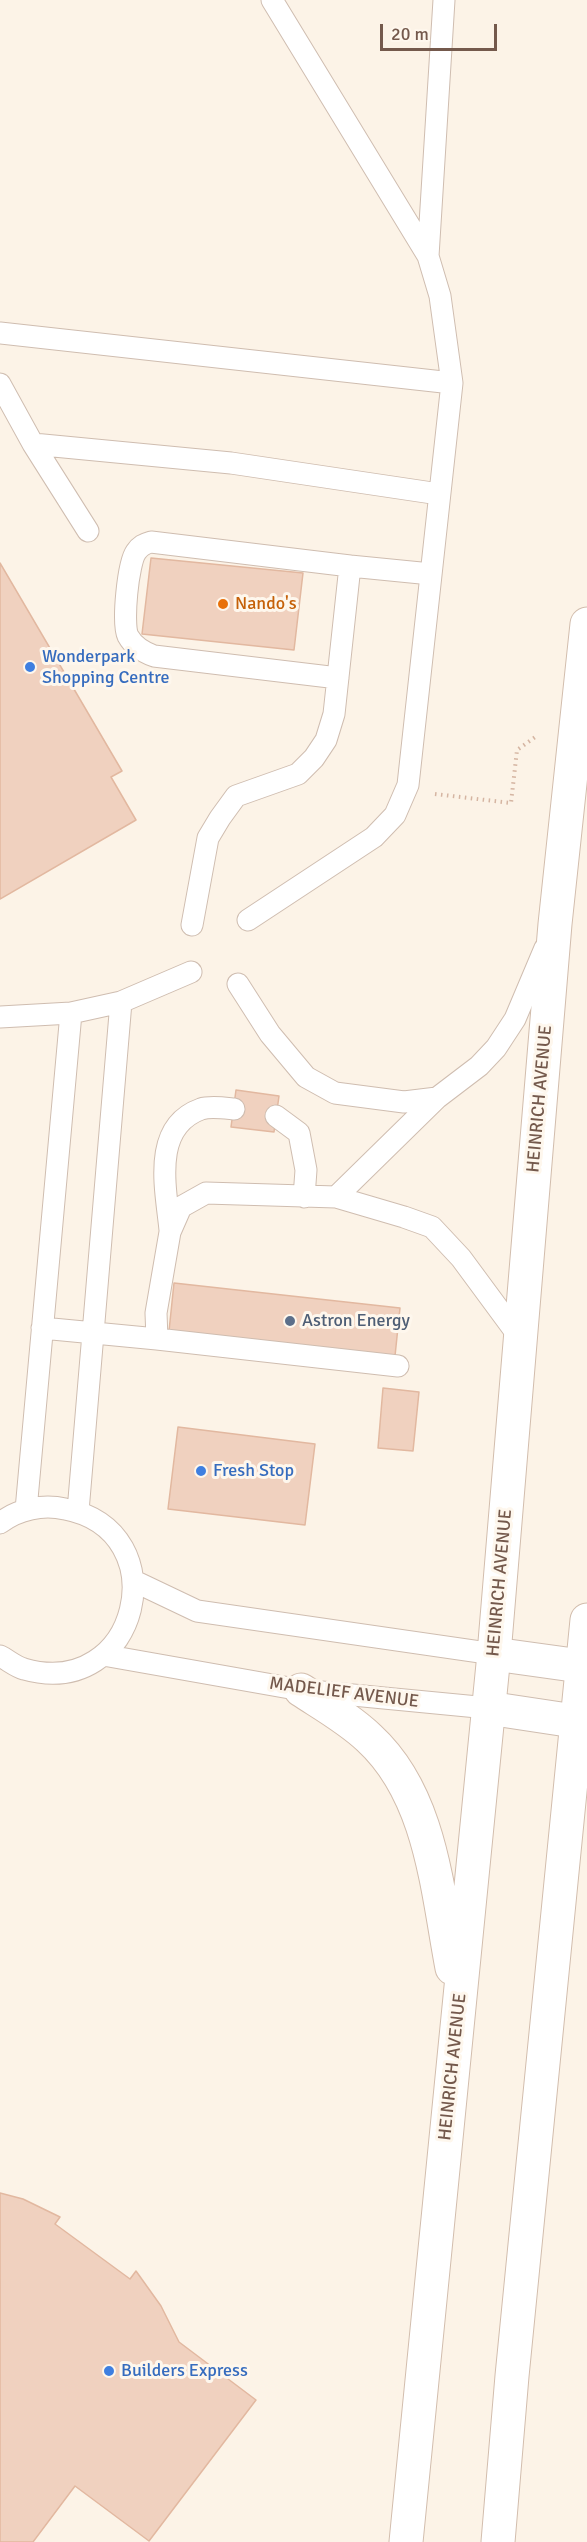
<!DOCTYPE html>
<html>
<head>
<meta charset="utf-8">
<style>
  body { margin:0 }
  #map { position:relative; width:587px; height:2542px; overflow:hidden; background:#fcf3e7; font-family:Signika,sans-serif }
  canvas { display:block }
  .scale { position:absolute; left:380px; top:24px; width:117px; height:27px; box-sizing:border-box; border:3px solid #74594c; border-top:0; padding-left:8px; font-size:18px; line-height:21px; white-space:nowrap; color:#74594c; -webkit-text-stroke:4px #fef7ed; paint-order:stroke }
</style>
</head>
<body>
<div id="map">
<canvas width="587" height="2542"></canvas>
<div class="scale">20 m</div>
</div>
<script>
const context = document.querySelector('canvas').getContext('2d');
context.lineJoin = 'round';
function fillPath(path, color) {
  context.fillStyle = color;
  context.fill(path, 'evenodd');
}
function trace(path, color, width, dash) {
  context.strokeStyle = color;
  context.lineWidth = width;
  context.lineCap = dash ? 'butt' : 'round';
  context.setLineDash(dash || []);
  context.stroke(path);
}
function write(font, color, halo, rows, align = 'center') {
  context.font = font + ' Signika,sans-serif';
  context.lineWidth = 6;
  context.setLineDash([]);
  context.textBaseline = 'middle';
  context.strokeStyle = halo;
  context.fillStyle = color;
  for (const [text, x, y, turn = 0] of rows) {
    context.save();
    context.translate(x, y);
    context.rotate((+turn || 0) * Math.PI / 180);
    context.textAlign = isNaN(turn) ? turn : align;
    if (halo) context.strokeText(text, 0, 0);
    context.fillText(text, 0, 0);
    context.restore();
  }
}
const building = new Path2D(`
  M151,558l152,15 -9,77 -152,-16z
  M0,563l122,208 -11,6 25,43 -136,79z
  M236,1090l43,6 -5,36 -43,-5z
  M174,1283l226,25 -5,48 -226,-25z
  M383,1388l36,4 -6,59 -35,-3z
  M178,1427l137,17 -10,81 -137,-16z
  M0,2193l23,6 37,18 -5,7 75,55 6,-8 25,35 18,36 77,58 -107,141 -74,-55 -42,56h-33z`);
fillPath(building, '#f0d1bf');
trace(building, '#e2b8a0', 1.5);
const lane = new Path2D(`
  M428,256l16,-256
  M0,333l452,50
  M0,384l33,60 55,87
  M33,444l198,19 208,31
  M338,678l-184,-22c-11,-4 -20,-9 -26,-20 -6,-12 0,-73 8,-84 4,-6 8,-8 15,-10l199,24
  M248,920l126,-83 21,-22 13,-30 44,-402 -12,-87 -12,-40 -156,-256
  M192,925l16,-87 12,-20 16,-22 62,-22 16,-16 12,-18 8,-26 16,-148 81,8
  M238,984l32,50 36,43 29,16 69,9 33,-4 42,-32 17,-18 19,-29 30,-71
  M0,1017l71,-4 50,-11 70,-30
  M276,1116l23,17 7,37 -2,27
  M336,1197l101,-99
  M170,1230c-4,-41 -19,-103 31,-121 9,-3 23,-1 33,0
  M42,1328l115,11 -1,-26 14,-81 11,-25 25,-14 130,4 68,20 28,10 29,31 59,80
  M157,1339l241,27
  M26,1510l45,-497
  M78,1511l43,-509
  M0,1523c18,-14 43,-19 65,-14 114,22 74,193 -41,160 -8,-2 -16,-9 -24,-13
  M134,1581l63,30 297,43
  M103,1655l198,35 187,18`);
const street = new Path2D(`
  M494,1654l93,13
  M488,1708l99,15`);
const secondary = new Path2D(`
  M301,1690c23,15 48,29 68,48 62,57 68,151 83,230
  M406,2542l88,-888 61,-730 32,-300
  M498,2542l14,-166 75,-756`);
trace(lane, '#cfbdb0', 23);
trace(street, '#cfbdb0', 35);
trace(secondary, '#d2bdad', 35);
trace(new Path2D(`
  M435,794l76,9 6,-53 21,-15`), '#d5b5a2', 4, [1.5, 4.5]);
trace(lane, '#fff', 21);
trace(street, '#fff', 33);
trace(secondary, '#fff', 33);
for (const [x, y, r, color] of [
  [223,604,6,"#e8710a"],
  [30,667,6,"#3f7fe0"],
  [290,1321,6,"#5c6f8a"],
  [201,1471,6,"#3f7fe0"],
  [109,2371,6,"#3f7fe0"]
]) {
  const dot = new Path2D();
  dot.arc(x, y, r, 0, 2 * Math.PI);
  context.fillStyle = color;
  context.fill(dot);
  trace(dot, '#fef7ed', 2);
}
write('18px', '#c56008', '#fef7ed', [
  ["Nando's",235,604]
], 'left');
write('18px', '#366cbe', '#fef7ed', [
  ["Wonderpark",42,657],
  ["Shopping Centre",42,678],
  ["Fresh Stop",213,1471],
  ["Builders Express",121,2371]
], 'left');
write('18px', '#74594c', '#fef7ed', [
  ["HEINRICH AVENUE",540,1099,-85],
  ["HEINRICH AVENUE",500,1583,-85],
  ["MADELIEF AVENUE",344,1693,7],
  ["HEINRICH AVENUE",453,2067,-84]
]);
write('18px', '#4e5e75', '#fef7ed', [
  ["Astron Energy",302,1321]
], 'left');
</script>
</body>
</html>
